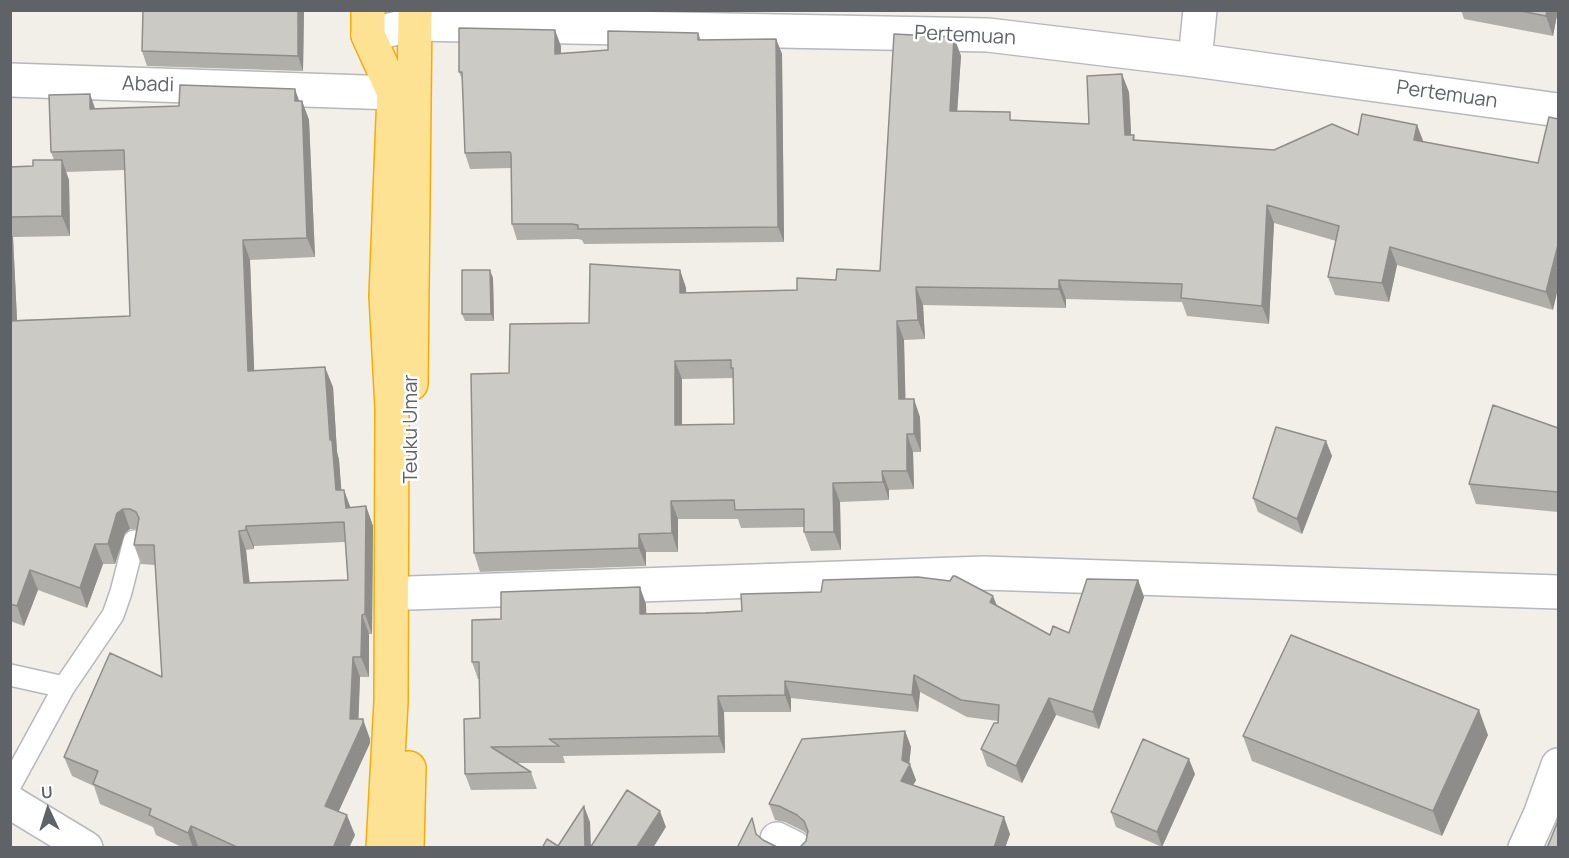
<!DOCTYPE html>
<html>
<head>
<meta charset="utf-8">
<style>
  body { margin:0 }
  #map { position:relative; width:1569px; height:858px; overflow:hidden; background:#f1efe8; font-family:Manrope,sans-serif }
  canvas { display:block }
  .frame { position:absolute; inset:0; border:12px solid #5f6368; pointer-events:none }
  .north { position:absolute; left:18px; top:780px; width:60px; height:60px; -webkit-text-stroke:4px #fff; paint-order:stroke; rotate:356deg; font-size:16px; font-weight:700; line-height:24px; text-align:center; color:#5f6368 }
  .north::after { content:''; display:block; margin:auto; width:21px; height:27px; background:#5f6368; clip-path:polygon(50% 0,100% 100%,50% 72%,0 100%) }
</style>
</head>
<body>
<div id="map">
<canvas width="1569" height="858"></canvas>
<div class="frame"></div>
<div class="north">U</div>
</div>
<script>
const context = document.querySelector('canvas').getContext('2d');
context.lineJoin = 'round';
function trace(path, color, width, dash) {
  context.strokeStyle = color;
  context.lineWidth = width;
  context.lineCap = dash ? 'butt' : 'round';
  context.setLineDash(dash || []);
  context.stroke(path);
}
function fillPath(path, color) {
  context.fillStyle = color;
  context.fill(path, 'evenodd');
}
function write(font, color, halo, rows, align = 'center') {
  context.font = font + ' Manrope,sans-serif';
  context.lineWidth = 5;
  context.setLineDash([]);
  context.textBaseline = 'middle';
  context.strokeStyle = halo;
  context.fillStyle = color;
  for (const [text, x, y, turn = 0] of rows) {
    context.save();
    context.translate(x, y);
    context.rotate((+turn || 0) * Math.PI / 180);
    context.textAlign = isNaN(turn) ? turn : align;
    if (halo) context.strokeText(text, 0, 0);
    context.fillText(text, 0, 0);
    context.restore();
  }
}
const lane = new Path2D(`
  M10,675l54,12 -54,99
  M64,687l49,-72 8,-23 13,-51`);
const street = new Path2D(`
  M368,35l47,-11 573,11 207,25 363,50
  M1195,60l5,-50
  M10,80l384,13
  M410,593l574,-20 574,19
  M777,839l18,9
  M1525,848l15,-33 18,-50`);
const secondary = new Path2D(`
  M10,802l76,46`);
const highway = new Path2D(`
  M368,10v25l26,58 -8,203 6,112 -1,294 -8,146
  M411,384l4,-374
  M407,848l2,-80`);
trace(lane, '#b5b8bc', 24);
trace(street, '#b5b8bc', 36);
trace(secondary, '#b6babf', 36);
trace(highway, '#f9ab00', 36);
trace(lane, '#fff', 21);
trace(street, '#fff', 33);
trace(secondary, '#fff', 33);
trace(highway, '#fde293', 33);
fillPath(new Path2D(`
  M143,10h161l-1,61 -156,-5 -5,-15z
  M1461,10h97l-5,26 -89,-17z
  M698,33l3,7 75,-1 6,15 2,188 -200,2 -2,-4 -4,-1 -61,1 -5,-16 -1,-56 -41,1 -5,-16 -2,-72 -4,-9 102,-26v7l47,-3z
  M954,37l7,19 -4,55 56,9 76,4 40,-32 2,43h3l1,5 139,10 84,-15 59,-10 6,17 115,21 15,147 -156,-45 -8,37 -54,-7 -7,-18 8,-36 -62,-18 -5,101 -82,-8 -5,-14 -116,-3v9l-143,-3 2,34 -21,1 1,59 15,18 1,35h-8l1,37 -25,1v10l-49,2 1,48 -30,1 -7,-19v-5l-63,1 -3,-9h-60v33h-32v14l-166,6 -6,-19 35,-180 80,-50 91,-53 6,18v5l111,-3 39,-10 44,-9zM734,378v46l-52,1v-46z
  M302,101l7,19 6,137 -65,3 4,111 79,16 4,65 2,8 2,30h3l6,18 16,-2 7,20 -1,108h-3v43h-9l-2,42 12,20v4l-32,69 17,23 -6,13h-148l-3,-2v2h-14l-28,-13 -3,-8 -53,-23 -6,-18 -22,-10 -8,-19 98,-80 -7,-112 -14,-1 -7,-19 3,-16h-7l-5,4 -10,31h-12l-16,44 -49,-18 -14,36 -14,-5v-454l23,-1 21,-6 -3,-8 44,-43zM125,170l5,146 -113,4 -4,-83 57,-1 -1,-56 -3,-8zM345,542l3,38 -99,3 -3,-33 8,-1v-3z
  M493,278l1,43h-29l-3,-7z
  M1558,428v84l-82,-8 -7,-20z
  M1326,441l6,15 -30,78 -44,-22 -5,-14z
  M1138,580l6,17 -45,132 -43,-14 -34,68 -35,-17 -6,-17 17,-26v-2l-31,-4 -47,-25 -2,20 -127,-14v14h-67l1,41 -162,3 2,7h-48l14,9 6,17 -66,1 -6,-16 15,-56 -1,-39h-1l-6,-17 29,-43 145,-15v10l351,-8 53,29 19,-2z
  M905,731l6,16 -2,17 7,16 -3,5 97,49 -5,14h-206l7,-7 1,-7 -4,-3 -18,-9 -10,-2 -6,-16z
  M1488,735l-46,101 -190,-75 -9,-25z
  M1195,774l-33,73 -46,-20 -5,-15z`), '#afaea9');
fillPath(new Path2D(`
  M298,10h6l-1,61 -5,-15z
  M1547,10h11l-5,26 -7,-20z
  M555,30l6,16v23l-6,-15z
  M954,37l7,19 -5,73 -6,-18z
  M776,39l6,15 2,188 -6,-15z
  M1122,74l7,18 3,61 -7,-18z
  M295,89l7,20 -7,-8z
  M90,94l7,20 -7,-5z
  M302,101l7,19 6,137 -8,-19z
  M1417,125l7,18 -10,-3z
  M62,160l7,20 1,56 -8,-20z
  M1267,205l7,18 -5,101 -7,-18z
  M10,230l3,7 5,103 -8,-19z
  M243,240l7,20 5,131 -7,-20z
  M1558,245v44l-5,21 -7,-18z
  M1390,247l7,18 -8,37 -7,-19z
  M490,270l3,8 1,43 -3,-7z
  M680,270l6,18 1,23 -7,-18z
  M1059,280l7,19v9l-7,-19z
  M916,287l7,18 2,34 -7,-19z
  M897,321l7,19 2,78 -7,-19z
  M675,361l7,18v64l-7,-18z
  M325,367l8,20 4,65 2,8 4,50 -7,-20 -6,-50z
  M914,399l6,18 1,35 -7,-18z
  M907,434l6,18 1,37 -7,-18z
  M1326,441l6,15 -30,78 -5,-15z
  M882,471l7,19v10l-6,-18z
  M833,483l7,19 1,48 -7,-18z
  M344,490l7,19 -5,-1z
  M671,501l7,18v33l-6,-19z
  M366,506l7,20 -1,108 -7,-20z
  M123,509l7,20 -5,4 -10,31 -7,-20 9,-31z
  M246,526l8,20v3l-8,-19z
  M239,531l7,19 6,53 -8,-20z
  M639,534l7,18v14l-7,-18z
  M95,544l8,20 -16,44 -7,-20z
  M30,570l8,20 -14,36 -7,-20z
  M1138,580l6,17 -45,132 -6,-17z
  M640,587l6,17 1,27 -7,-17z
  M993,596l7,17 -10,-11z
  M362,615l7,19v43l-8,-20z
  M353,657l7,20 -2,57 5,-15 7,20v4l-38,83 -7,-20 25,-87z
  M914,675l6,17 -2,20 -6,-17z
  M785,681l6,17v14l-6,-17z
  M718,696l6,16 1,41 -6,-17z
  M1049,698l7,17 -34,68 -6,-17z
  M1479,710l9,25 -46,101 -9,-25z
  M905,731l6,16 -2,19 1,-2 6,16 -9,17 -6,-16 1,-21z
  M1189,759l6,15 -33,73 -5,-15z
  M584,806l6,16 1,26h-6z
  M660,811l6,16 -13,21h-17z
  M347,815l8,20 -6,13h-16z
  M1004,817l6,17 -5,14h-11z
  M191,826l7,20v2h-5l-5,-15z`), '#8f8d8a');
const building = new Path2D(`
  M143,10h155v46l-156,-5z
  M1516,10h31l-1,6z
  M459,28l96,2v24l53,-4v-19l90,2v7l78,-1 2,188 -200,2v-4l-6,-1h-60l-1,-70 -1,-2 -45,1 -3,-81h-3z
  M894,34l60,3 -4,74 60,1v8l79,4 -2,-48 35,-2 3,61h9l-1,5 141,10 58,-26 26,11 4,-21 55,11 -3,15 124,23 11,-46 9,2v126l-12,47 -156,-45 -8,36 -54,-6 11,-51 -72,-21 -5,101 -81,-8 1,-14 -123,-4v9l-143,-2 2,33 -21,1 2,78h15v35h-7v37h-25l1,11 -50,1 1,49h-30v-23l-69,1 -1,-10 -63,1 1,32 -33,1v14l-165,5 -3,-179 38,-1 1,-49 79,-1 1,-59 90,6v23l117,-3v-12l39,2 1,-11 43,2zM731,360v8h2l1,56 -59,1v-64z
  M180,85l115,4v12h7l5,137 -64,2 5,131 77,-4 5,73h2l4,50h8l2,18 20,-2 -1,108 -3,1 -1,42h-8l-3,62h13v4l-38,83 22,9 -14,33h-94l-48,-22 -3,7 -39,-18 2,-6 -58,-25 5,-13 -34,-14 46,-104 52,24 -8,-132h-20l5,-27 -3,-6 -6,-3h-7l-6,4 -9,31h-13l-15,44 -50,-18 -13,36 -7,-2v-283l120,-5 -6,-166 -73,2 -2,-57 41,-1v15l89,-3zM344,522l4,58 -104,3 -5,-52 7,-1v-4z
  M33,160h29v56l-52,1v-50l23,-1z
  M462,270h28l1,44h-29z
  M1493,405l65,23v64l-89,-8z
  M1276,427l50,14 -29,78 -44,-21z
  M953,576h2l38,20 -3,6 60,33 3,-9 16,7 18,-54 51,1 -45,132 -44,-14 -33,68 -35,-17 13,-26h4l1,-18 -38,-5 -47,-25 -2,20 -127,-14v14l-67,1 1,40 -170,3 10,7 -68,1 40,25 -66,2 -1,-55 16,-1 -1,-56h-7v-42l29,-1v-27l139,-5v27l65,-1 37,-2 -1,-17 80,-2 2,-12 95,-3 32,4z
  M1291,635l188,75 -46,101 -190,-75z
  M905,731l-3,29 8,4 -9,17 103,36 -10,31h-195l7,-7 2,-10 -4,-10 -7,-6 -18,-9 -10,-2 33,-65z
  M1143,739l46,20 -32,73 -46,-20z
  M627,790l33,21 -24,37h-46z
  M584,806l1,42h-43l5,-9 11,7z
  M752,818l4,16 7,6 16,8h-42z
  M1558,821v27h-11z`);
fillPath(building, '#cccac5');
trace(building, '#8f8d8a', 1.5);
write('20px', '#5f6368', '#fff', [
  ["Pertemuan",965,36,3],
  ["Abadi",148,85,2],
  ["Pertemuan",1447,95,8],
  ["Teuku Umar",411,429,-90]
]);
</script>
</body>
</html>
